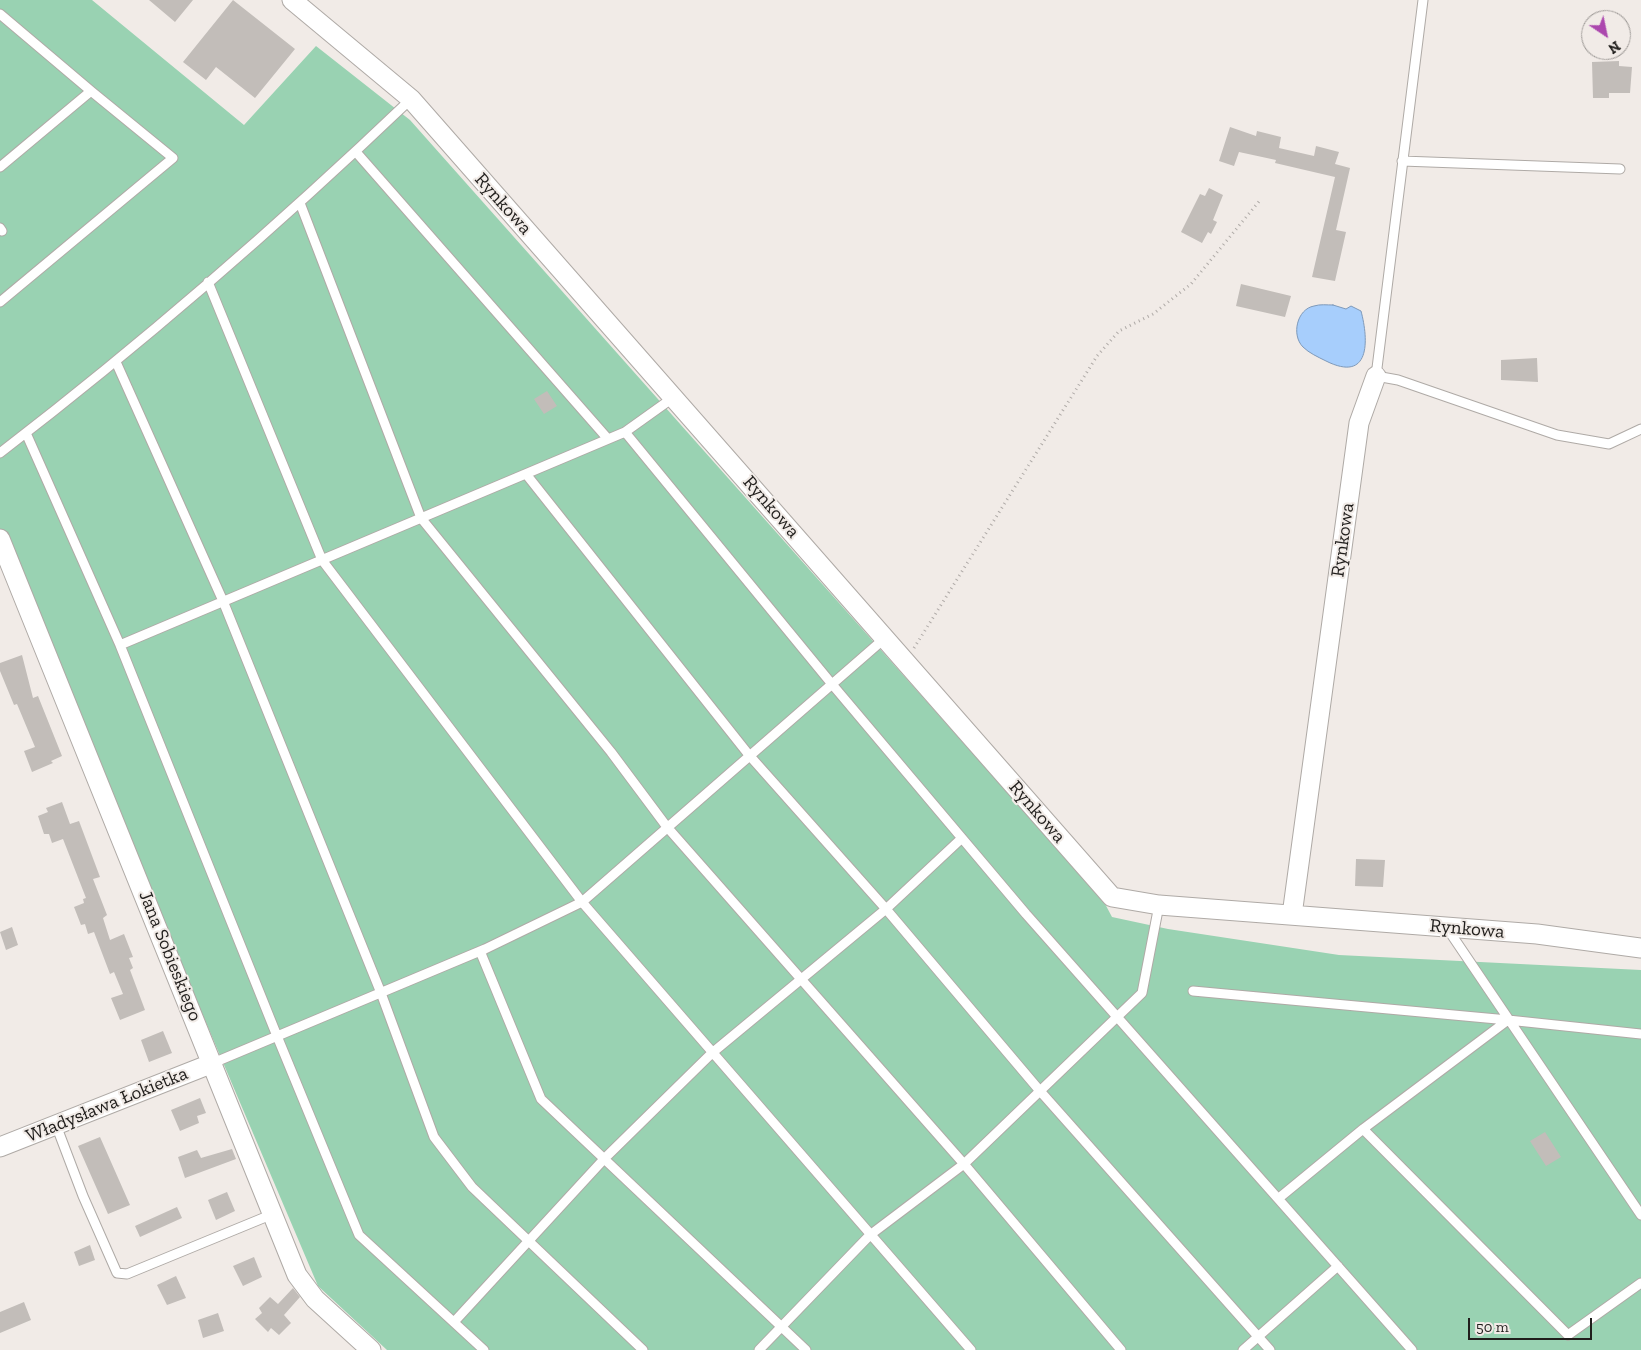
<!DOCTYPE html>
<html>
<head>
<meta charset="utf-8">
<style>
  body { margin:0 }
  #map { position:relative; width:1641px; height:1350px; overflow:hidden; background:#f1ebe7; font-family:"Zilla Slab",serif }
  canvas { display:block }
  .north { position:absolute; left:1581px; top:10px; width:50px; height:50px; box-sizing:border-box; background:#f1ebe7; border:1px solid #9d9996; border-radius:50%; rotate:146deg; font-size:14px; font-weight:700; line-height:20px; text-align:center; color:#201e1c }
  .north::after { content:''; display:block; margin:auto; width:18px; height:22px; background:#ac48ae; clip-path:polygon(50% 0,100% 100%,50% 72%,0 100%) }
  .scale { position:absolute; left:1468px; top:1318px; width:124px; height:22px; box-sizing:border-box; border:2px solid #201e1c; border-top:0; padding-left:6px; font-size:15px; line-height:18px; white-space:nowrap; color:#201e1c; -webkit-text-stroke:4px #f1ebe7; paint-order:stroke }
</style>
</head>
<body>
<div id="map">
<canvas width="1641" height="1350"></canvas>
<div class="north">N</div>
<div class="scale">50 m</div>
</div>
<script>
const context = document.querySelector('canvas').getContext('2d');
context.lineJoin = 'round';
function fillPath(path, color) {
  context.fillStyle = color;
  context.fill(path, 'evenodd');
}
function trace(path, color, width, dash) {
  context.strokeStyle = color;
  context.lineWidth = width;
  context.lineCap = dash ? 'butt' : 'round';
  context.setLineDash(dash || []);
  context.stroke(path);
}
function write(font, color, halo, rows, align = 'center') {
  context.font = font + ' "Zilla Slab",serif';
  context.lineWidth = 4;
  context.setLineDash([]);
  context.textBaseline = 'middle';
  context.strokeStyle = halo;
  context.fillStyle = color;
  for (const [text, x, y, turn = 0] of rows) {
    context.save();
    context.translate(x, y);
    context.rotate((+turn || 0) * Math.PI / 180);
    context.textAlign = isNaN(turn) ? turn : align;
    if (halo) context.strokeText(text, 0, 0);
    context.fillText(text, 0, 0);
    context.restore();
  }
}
fillPath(new Path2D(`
  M0,0h92l152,125 72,-79 94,74 693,780 9,17 56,12 171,26 302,15v380h-1254l-69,-64 -318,-748z`), '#99d2b2');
const water = new Path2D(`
  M1333,305l13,4 5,-3 10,5c8,30 9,72 -35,50 -8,-4 -17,-8 -23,-14 -12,-12 -6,-38 11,-41 6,-2 13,-1 19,-1z`);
fillPath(water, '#a7cefc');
trace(water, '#7e99b9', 1);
fillPath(new Path2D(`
  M149,0h44l-18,22z
  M233,0l62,49 -40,49 -39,-31 -10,13 -23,-18z
  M1619,61v5l13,1 -2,26h-21v5h-16l-1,-36z
  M1230,127l26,9 1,-5 24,6 -2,11 35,8 2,-10 23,6 -4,12 15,4 -14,62 10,2 -11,49 -23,-4 23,-100 -60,-14 1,-3 -37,-8 -5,14 -15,-5z
  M1209,188l14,7 -10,25 4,2 -6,12 -3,-2 -6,11 -21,-11 19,-38 5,2z
  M1241,284l50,12 -6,21 -49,-11z
  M1537,358l1,24 -37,-2v-20z
  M547,391l10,15 -13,8 -10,-15z
  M22,655l11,43 5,-2 24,60 -11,5 2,2 -21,9 -8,-21 11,-4 -18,-43 -3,1 -14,-34v-8z
  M62,802l8,22 9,-3 21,56 -7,2 14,36 -4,3 7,22 14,-6 9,23 -4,1 4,10 -3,2 15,40 -25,10 -9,-22 12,-4 -9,-22 -4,2 -16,-42 -6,2 -3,-10 -4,1 -7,-18 10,-4 -1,-4 3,-1 -23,-59 -11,4 -3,-9h-5l-6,-18 10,-4 -2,-4z
  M1356,859l29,1 -2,27 -28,-1z
  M12,927l6,18 -12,5 -6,-18z
  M163,1031l9,22 -23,9 -8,-22z
  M200,1098l6,15 -9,3 2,7 -19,8 -9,-21z
  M1545,1132l16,25 -15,9 -16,-25z
  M100,1137l30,68 -22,9 -30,-68z
  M232,1149l4,10 -51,19 -7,-21 19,-7 4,8z
  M227,1192l8,19 -19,9 -8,-20z
  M177,1207l5,11 -42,19 -5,-11z
  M90,1245l5,15 -16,6 -5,-14z
  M254,1257l8,20 -19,9 -10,-20z
  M176,1276l10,22 -19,7 -10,-20z
  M293,1288l7,9 -16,18 7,8 -12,12 -8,-7 -3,4 -13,-13 7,-6 -3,-5 11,-11 8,7z
  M24,1302l7,18 -31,13v-21z
  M218,1313l6,18 -21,7 -5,-18z`), '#c2bdb9');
const lane = new Path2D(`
  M1423,0l-47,376 22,4 159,55 52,9 32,-15
  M0,14l91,77
  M356,152l252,287
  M1402,161l218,8
  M0,167l91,-76 82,67 -173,144
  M300,203l121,315 190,234 56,75 297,337 157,186
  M0,228l2,3
  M208,282l114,278 260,342 389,448
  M116,362l107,239 158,392 53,144 38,50 171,163
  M625,432l206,251 195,231 386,436
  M26,433l94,212
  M0,453c143,-110 280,-229 411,-354
  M526,474l223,281 137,154 154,182 230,259
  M1447,928l194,287
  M480,951l61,148 265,251
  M1193,991l315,29 -145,109
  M1508,1020l133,14
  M213,1063l272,-114 97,-47 303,-264
  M56,1125l27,71 34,77 10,1 146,-60
  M1279,1198l84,-69 205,206 73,-52
  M454,1322l151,-164 107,-105 174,-144 76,-71
  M484,1350l-125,-115 -82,-199 -157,-391 505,-213 49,-35
  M759,1350l111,-115 94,-71 178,-171 17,-88
  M1243,1350l95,-84`);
const street = new Path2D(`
  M292,0l119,99 701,798 47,8 378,29 104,14
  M0,539l297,736 18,24 56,51
  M1292,915l67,-492 17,-47
  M0,1147l213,-84`);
trace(lane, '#afaaa6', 11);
trace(street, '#afaaa6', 21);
trace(new Path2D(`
  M914,648l183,-292 22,-25 34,-17 38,-30 70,-85`), '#afaaa7', 3, [1, 4]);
trace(lane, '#fff', 9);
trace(street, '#fff', 19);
write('19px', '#201e1c', '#f1ebe7', [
  ["Rynkowa",503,204,48],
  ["Rynkowa",771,507,49],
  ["Rynkowa",1343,540,-82],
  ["Rynkowa",1037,812,49],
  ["Rynkowa",1467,929,5],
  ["Jana Sobieskiego",170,956,68],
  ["Władysława Łokietka",107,1105,-22]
]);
</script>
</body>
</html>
